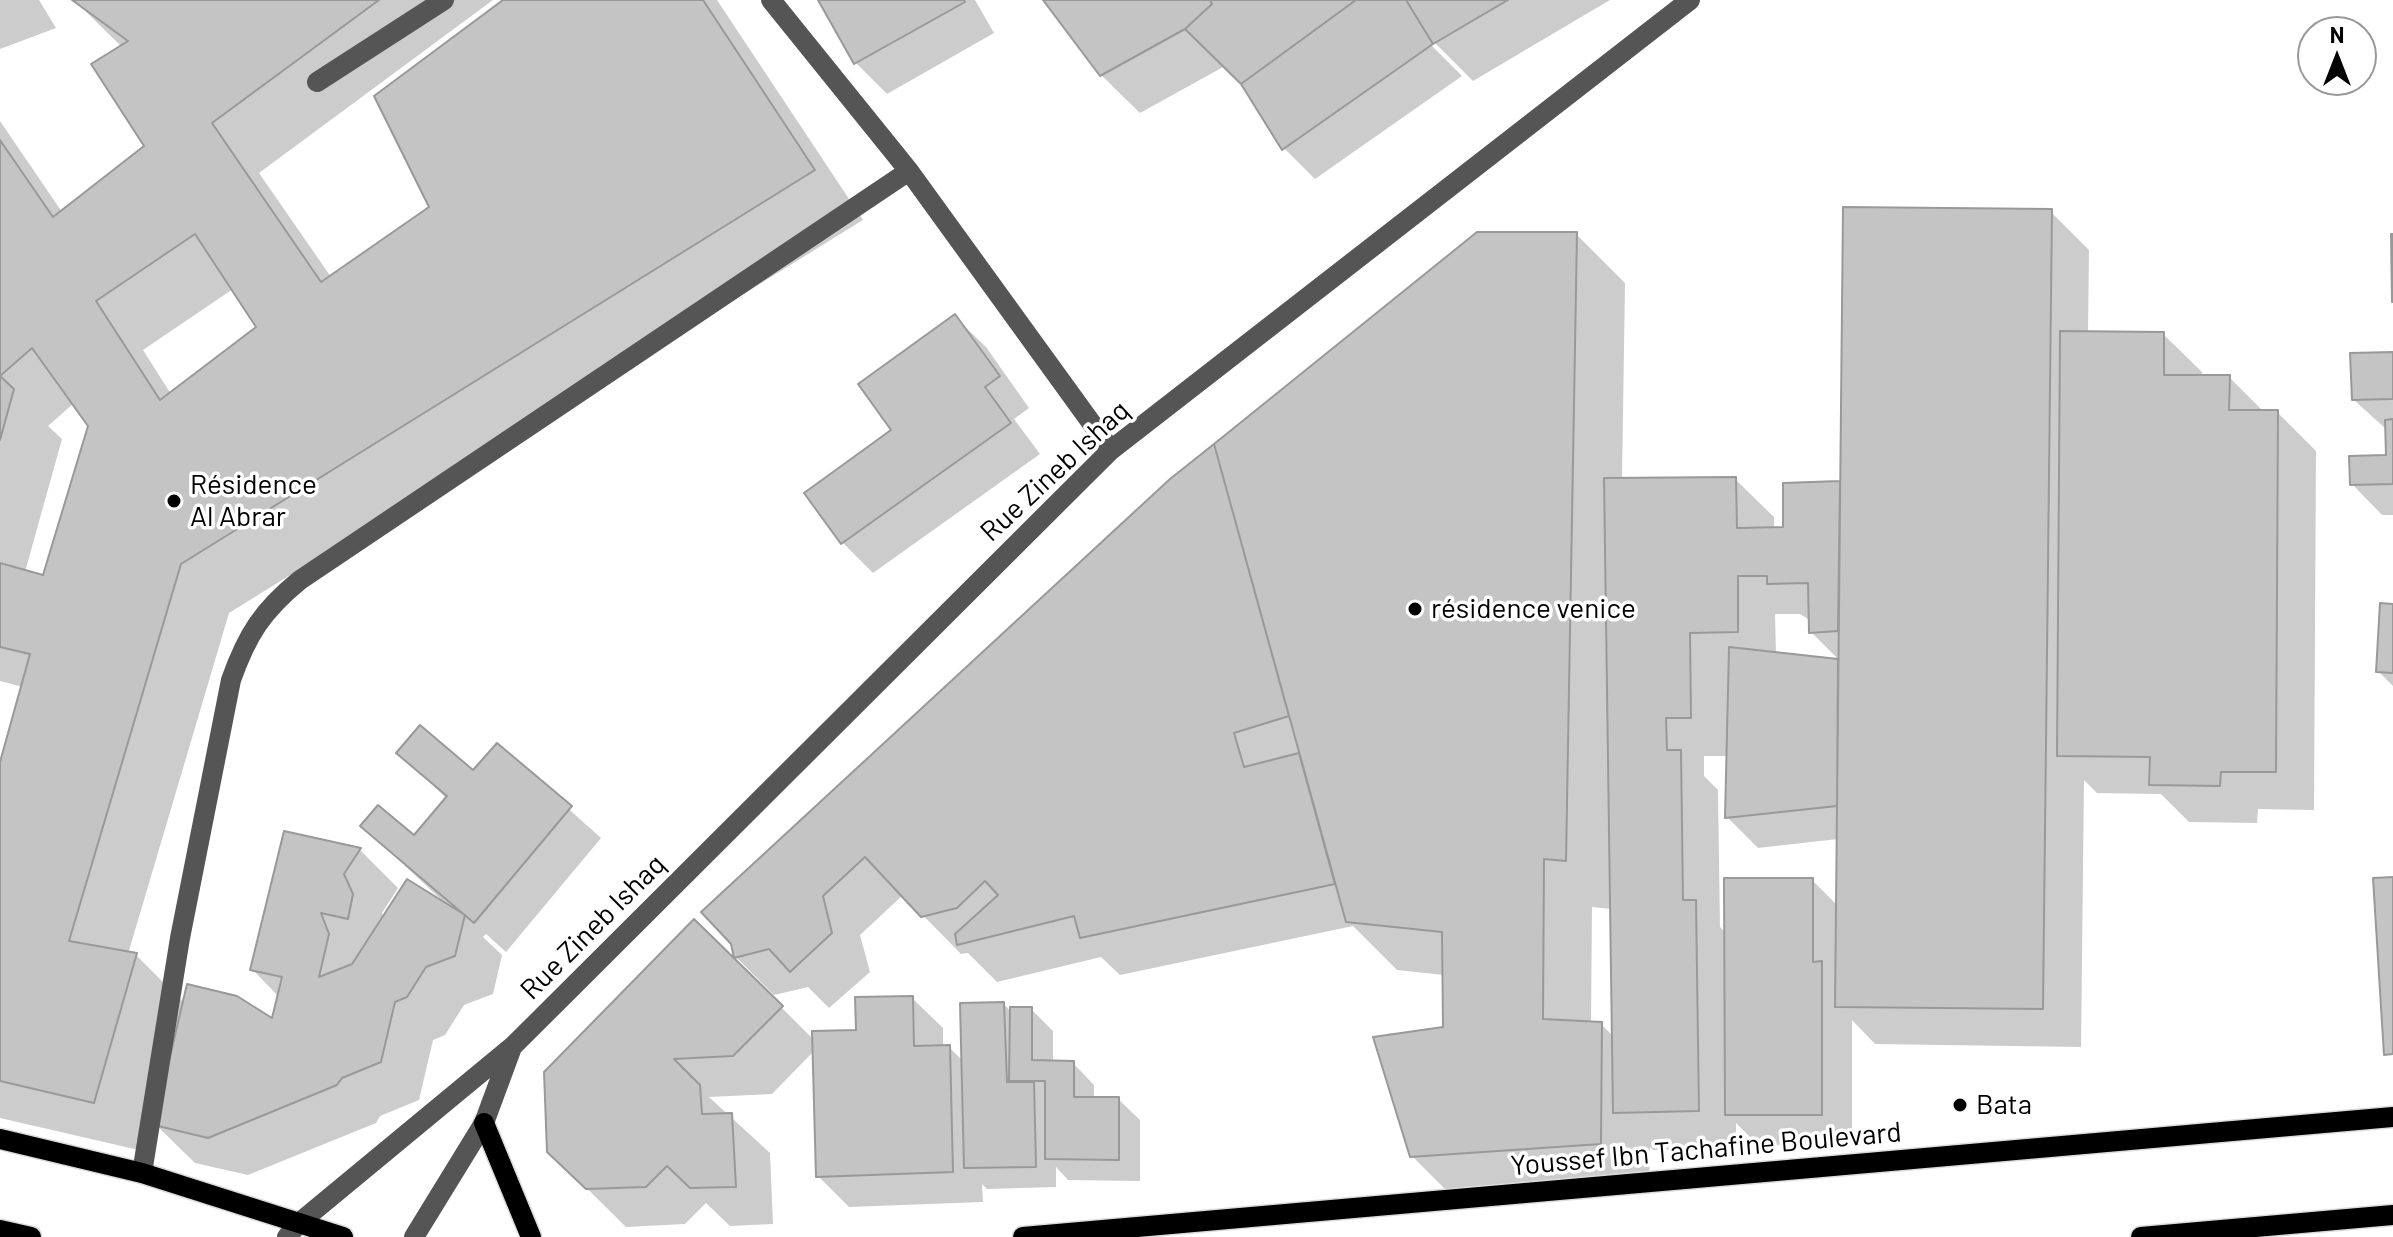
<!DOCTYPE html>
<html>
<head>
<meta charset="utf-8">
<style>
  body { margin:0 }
  #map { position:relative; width:2393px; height:1237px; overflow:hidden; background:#fff; font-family:Barlow,sans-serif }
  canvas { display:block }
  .north { position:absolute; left:2297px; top:16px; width:80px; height:80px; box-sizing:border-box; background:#fff; border:2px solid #999; border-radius:50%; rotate:0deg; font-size:22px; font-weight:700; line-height:32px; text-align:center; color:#000 }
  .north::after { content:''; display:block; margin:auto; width:28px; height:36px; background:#000; clip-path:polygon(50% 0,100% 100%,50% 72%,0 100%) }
</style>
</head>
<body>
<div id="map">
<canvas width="2393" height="1237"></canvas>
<div class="north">N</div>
</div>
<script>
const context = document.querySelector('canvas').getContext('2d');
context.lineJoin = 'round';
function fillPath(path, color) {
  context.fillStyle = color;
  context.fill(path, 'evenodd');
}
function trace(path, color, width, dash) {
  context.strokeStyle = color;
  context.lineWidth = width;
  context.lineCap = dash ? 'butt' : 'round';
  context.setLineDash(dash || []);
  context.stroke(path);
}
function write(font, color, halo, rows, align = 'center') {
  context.font = font + ' Barlow,sans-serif';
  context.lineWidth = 7;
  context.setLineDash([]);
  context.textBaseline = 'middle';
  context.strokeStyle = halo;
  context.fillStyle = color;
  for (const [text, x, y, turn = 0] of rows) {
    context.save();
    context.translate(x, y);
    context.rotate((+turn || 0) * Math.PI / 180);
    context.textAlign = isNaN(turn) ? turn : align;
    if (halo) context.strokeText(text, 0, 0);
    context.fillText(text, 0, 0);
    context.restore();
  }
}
fillPath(new Path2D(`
  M0,0h39l17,28 -56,21z
  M74,0h419l-234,173 72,104 101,-69 75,-208h210l146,220 -634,393 -101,341 8,1 48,48 89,18 6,-24 -27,-28 33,-136 75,17 38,38 -16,25 2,5 68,-8 -89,-84 51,11 33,-38 -48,-46 74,20 24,-28 104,93 -95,114 -20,-18 -3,3 19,18 -9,39 -29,11 -19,30 -12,5 -14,60 -39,16 -4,7 -128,52 -53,-12 -39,-38 -13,26 -143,-33v-348l23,-83 -23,-6v-560l62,91 85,-66 -25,-99zM233,289l26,39 -88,66 -28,-44zM74,403l16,23 -45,151 -20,-5 37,-133 -14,-13z
  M821,0h154l19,33 -107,61 -31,-31z
  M1046,0h564l-137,81 -39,-39h-6l34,34 -147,103 -31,-31 -42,-65 -17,-17 -85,47 -39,-38z
  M2051,212l38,38 -1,83 75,1 39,38v5h27l35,35h13l39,39 -2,359 -56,-1 -1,14 -68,-1 -28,-28 -64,-1 -13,-13 -3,267 -206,-3 -23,-24v125h-94l-22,-22v26l-83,1 -3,-3 -1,45 -188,13 -49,-49 33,-127 -1,-54 -47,-5 -44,-44 -233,49 -19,-18 -104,25 -29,-29 -7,1 -58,-59 -43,40 10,37 -41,36 -21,-21 -34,8 -38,-38 435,-476 307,-247h98l49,49 -3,197 113,-1 39,38v13l11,-1v-44l57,-2zM1775,614h25l11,7v11l29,29 -64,-7zM1704,756h24l-1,61 31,31 80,-9v67l-26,-26 -85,54 -7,-7 -2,-137 -14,-14zM1592,907l20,2 2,128 -13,-13h-10z
  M955,317l31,30 43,61 -15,11 26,35 -167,119 -30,-30 -37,-50 88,-63z
  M2393,354v161h-11l-30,-31 36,-27 -1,-27 -33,-30z
  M2393,606v80l-15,-15z
  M912,998l31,30v19h6l14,14 41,-57 8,9 19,-4 22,22v32h20l21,22v14h24l22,21v61l-72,-1 -12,-13v20l-69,2 -5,-5 1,18 -134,5 -31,-31 -3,-126 -43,44 -63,3 61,56 3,71 -43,2 -24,-23 -21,21 -59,3 -77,-76 -3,-78 235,-66 33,33 44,-8z`), '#0003');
const building = new Path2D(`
  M72,0h307l-167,123 109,159 108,-75 -55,-111 129,-96h200l112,170 -634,394 -112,377 68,12 -43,150 -94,-22v-319l30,-108 -30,-7v-84l43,12 45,-149 -56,-78 -32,28 14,13 -14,51v-300l53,77 91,-71 -53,-82 37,-23zM195,234l61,93 -96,73 -64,-99z
  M818,0h146l1,2 -111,62z
  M1043,0h167l2,4 -27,25 -85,47z
  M1210,0h146l-115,84 -56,-55 27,-25z
  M1356,0h50l27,44 -151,106 -41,-66z
  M1406,0h102l-75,44z
  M1843,207l209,2 -9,800 -208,-2z
  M1477,232h100l-11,629 -22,-2 -1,160 59,3 -1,122 -191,13 -37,-120 70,-10 -1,-95 -96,-10 -132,-478z
  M2391,234h2v68h-1z
  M955,314l45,62 -15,11 26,36 -170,121 -37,-51 87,-63 -33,-46z
  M2060,331l104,1v43h66l-1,35h49l-2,362h-55l-1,14 -71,-1 1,-28 -93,-1z
  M2393,352v47l-41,1 -2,-47z
  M2393,419v65l-43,1 -1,-29 37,-1 -1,-35z
  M1214,444l75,272 -55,17 10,34 55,-14 36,131 -255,54 -6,-22 -117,29 -2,-11 43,-39 -13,-14 -28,27 -36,9 -56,-60 -42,39 9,37 -42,39 -21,-23 -35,9 -3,-14 -30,-32 469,-433z
  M1736,477l1,51 46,-1v-44l57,-2 -2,150 -29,2 -1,-50 -41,1v-8h-29v56l-48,1 1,85h-25l1,32h14l2,150h13l3,211 -86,2 -9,-635z
  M2380,603l13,1v69l-17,-1z
  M1729,647l109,12 -1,147 -112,12z
  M420,725l53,45 24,-27 75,63 -98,117 -114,-97 18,-21 36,30 33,-39 -51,-43z
  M284,831l77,17 -17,26 9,20 -5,25 -27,-6 8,21 -10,43 33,-13 55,-85 58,36 -10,41 -29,11 -19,30 -12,5 -14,60 -39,16 -5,7 -129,53 -54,-13 33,-141 50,12 35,22 10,-41 -32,-7z
  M2393,877v177l-9,1 -11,-177z
  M1724,878h89v84l9,-1v154h-97z
  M694,919l89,87 -50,50 -59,3 26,26 2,29 30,-1 4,74 -46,1 -23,-22 -21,21 -60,2 -39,-37 -3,-80z
  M913,996l1,50 36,-1 3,127 -137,5 -4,-146 44,-1 -1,-33z
  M1004,1002l3,80h27l2,85 -72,1 -4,-165z
  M1010,1007h22v53l42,1v36h45v63l-74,-1v-78h-36z`);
fillPath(building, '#c4c4c4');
trace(building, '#999', 2);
const major = new Path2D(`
  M484,1123l47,114
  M0,1139l142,34 201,64
  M0,1230l31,7
  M1023,1237l1370,-120
  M2141,1237l252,-22`);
trace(major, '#dbdbdb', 23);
trace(new Path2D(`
  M771,0l138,171 202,279
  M317,82l127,-82
  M142,1173l38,-235 51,-258c16,-45 31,-69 69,-100l609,-409
  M287,1237l12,-14 214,-177 598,-596 579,-450
  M414,1237l70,-114 27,-73`), '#555', 20);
trace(major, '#000', 20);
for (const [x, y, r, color] of [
  [174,501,8,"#000"],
  [1415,609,8,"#000"],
  [1960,1105,8,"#000"]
]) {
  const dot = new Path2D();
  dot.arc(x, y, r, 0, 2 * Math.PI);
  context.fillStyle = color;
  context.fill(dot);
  trace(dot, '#fff', 3);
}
write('28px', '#000', '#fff', [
  ["Rue Zineb Ishaq",1055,471,-43],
  ["Rue Zineb Ishaq",593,927,-45],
  ["Youssef Ibn Tachafine Boulevard",1706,1149,-5]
]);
write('28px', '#000', '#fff', [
  ["Résidence",190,485],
  ["Al Abrar",190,517],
  ["résidence venice",1431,609],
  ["Bata",1976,1105]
], 'left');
</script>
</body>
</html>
